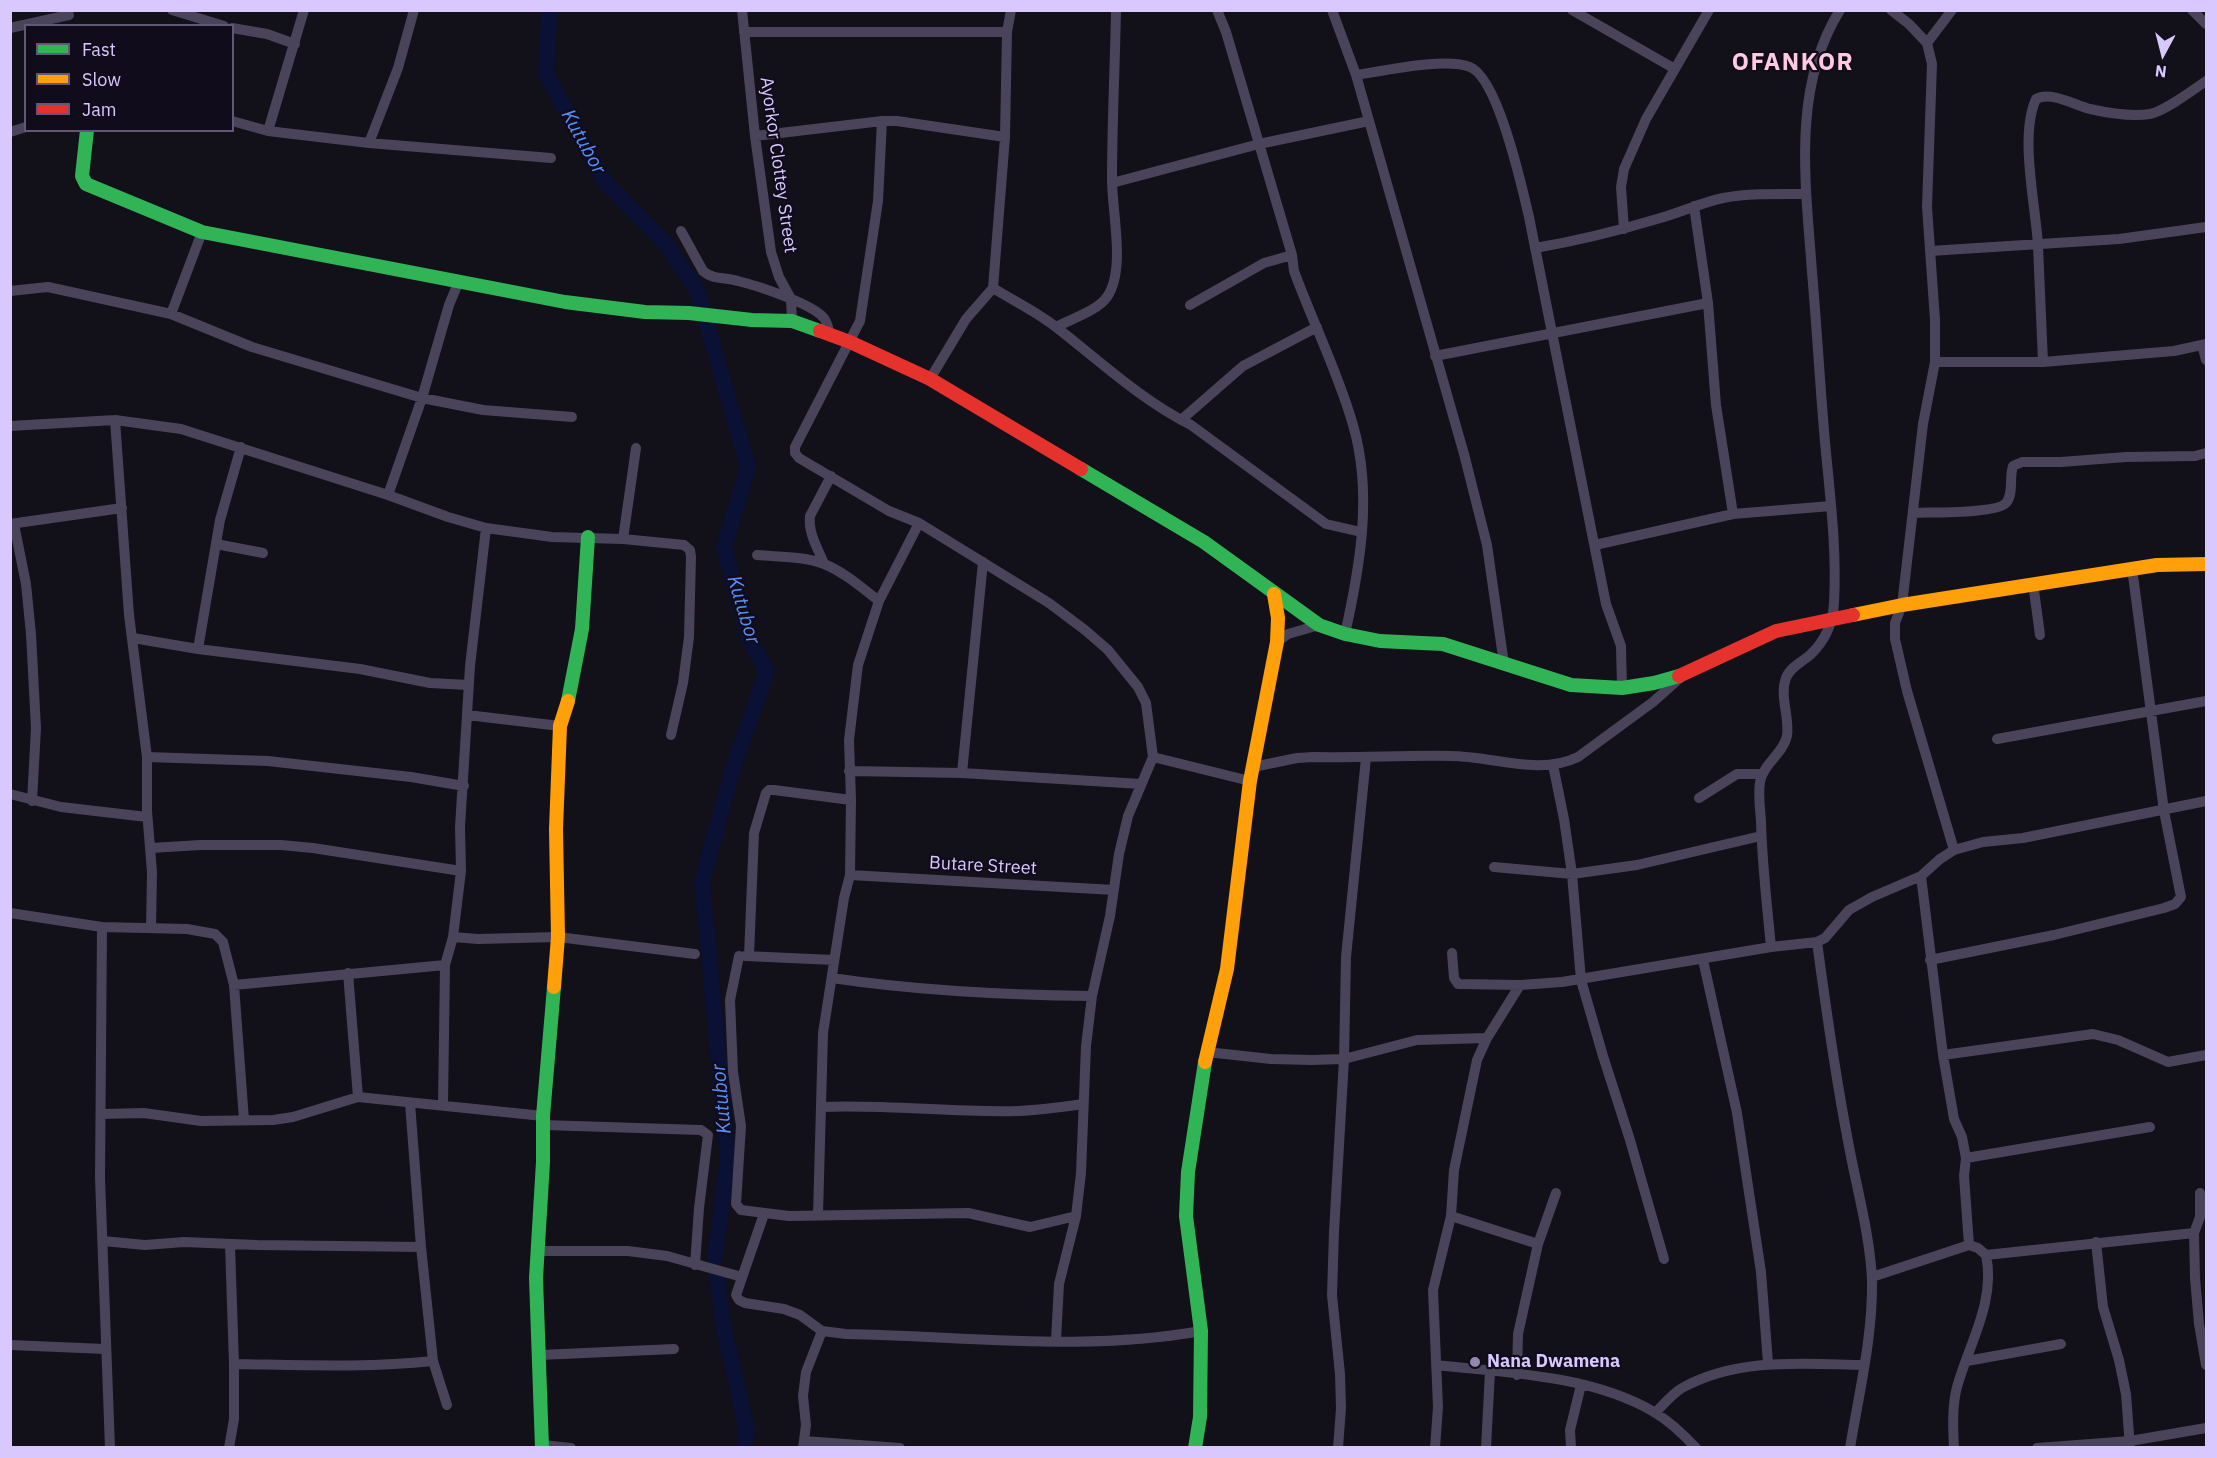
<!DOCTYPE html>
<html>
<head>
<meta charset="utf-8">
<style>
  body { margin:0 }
  #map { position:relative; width:2217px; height:1458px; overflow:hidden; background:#121018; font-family:"IBM Plex Sans",sans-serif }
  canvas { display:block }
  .frame { position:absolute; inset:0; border:12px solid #d8c8fe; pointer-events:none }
  .legend { position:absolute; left:24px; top:24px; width:210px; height:108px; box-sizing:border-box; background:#110c1c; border:2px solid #615776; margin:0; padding:8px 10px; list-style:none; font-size:18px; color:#d8c8fe }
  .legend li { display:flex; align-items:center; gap:12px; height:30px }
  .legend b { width:30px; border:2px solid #615776 }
  .north { position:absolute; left:2133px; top:24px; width:60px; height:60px; -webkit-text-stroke:4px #110c1c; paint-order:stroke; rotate:187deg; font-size:16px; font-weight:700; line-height:24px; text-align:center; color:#d8c8fe }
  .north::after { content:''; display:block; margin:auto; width:21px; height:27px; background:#d8c8fe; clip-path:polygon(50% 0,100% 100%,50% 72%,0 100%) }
</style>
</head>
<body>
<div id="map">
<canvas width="2217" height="1458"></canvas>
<div class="frame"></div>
<ul class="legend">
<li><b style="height:8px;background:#30b455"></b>Fast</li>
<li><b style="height:8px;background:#ff9f0a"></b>Slow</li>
<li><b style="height:8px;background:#e5322d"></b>Jam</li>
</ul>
<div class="north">N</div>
</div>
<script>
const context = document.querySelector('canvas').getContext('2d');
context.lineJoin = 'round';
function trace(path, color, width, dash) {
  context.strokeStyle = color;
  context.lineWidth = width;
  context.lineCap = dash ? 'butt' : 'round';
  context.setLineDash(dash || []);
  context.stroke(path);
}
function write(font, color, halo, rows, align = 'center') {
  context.font = font + ' "IBM Plex Sans",sans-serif';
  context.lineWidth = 4.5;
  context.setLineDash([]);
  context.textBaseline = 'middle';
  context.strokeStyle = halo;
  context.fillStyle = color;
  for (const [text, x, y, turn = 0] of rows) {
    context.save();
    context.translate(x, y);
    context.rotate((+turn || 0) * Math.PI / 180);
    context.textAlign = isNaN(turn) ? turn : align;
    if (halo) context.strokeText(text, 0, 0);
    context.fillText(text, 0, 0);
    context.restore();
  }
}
trace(new Path2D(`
  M549,10l-3,64 59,108 61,62 31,46 51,177 -24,80 25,92 18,32 -32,90 -33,120 26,279 -13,97
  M717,1277l6,48 24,105 -2,18`), '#0a1134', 16);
trace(new Path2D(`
  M172,10l52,16
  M742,10l13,126 16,116 8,25 12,22 1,22
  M1217,10l9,22 66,223 2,16c19,52 44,101 59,154 20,68 7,142 -8,209
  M1332,10l24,65 108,379 23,91 17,119
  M1572,10l103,59
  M1891,10l18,14 18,19 5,21 -5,143 8,113v42l-12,62 -21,181 -7,18v16l12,52 47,159
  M2192,10l14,14
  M10,28l59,-13
  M232,28l35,6 28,10
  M744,32h263
  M1927,43l25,-33
  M1356,75c27,-4 90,-18 114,-8 28,11 52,120 59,150l77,387 15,42 1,42
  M232,121l36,10 101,12 182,15
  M882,121l-4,80 -18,120 -65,126v6l4,5 90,53 30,12 130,80 36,27 23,20 30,37 8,16 7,54 -25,59 -9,38 -9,62 -18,80 -6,50 -5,127 -5,43 -17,68 -3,56
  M268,131l36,-121
  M10,132l16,-5
  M755,136l127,-15h15l108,16
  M369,143l29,-75 16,-58
  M1112,183l147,-39 110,-23
  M1694,206l14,97 8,102 17,109
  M1624,229l-3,-42 3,-18 22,-50 63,-109
  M681,231l22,40c10,9 22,6 35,10 20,5 72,22 85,36 5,5 5,12 7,18
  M1535,248c42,-7 82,-17 122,-29 22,-6 43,-16 66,-21 28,-5 56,-4 83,-4
  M1930,251l189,-12 87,-12
  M993,288c21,13 44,24 63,39 45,35 85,73 135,98l135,99 35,8
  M10,291l38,-4 105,23 18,4 81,33 170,51 61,12 89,7
  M1190,305l74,-42 28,-8
  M171,314l31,-82
  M1056,327c15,-8 41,-16 51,-30 19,-27 5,-85 5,-117 0,-57 3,-113 4,-170
  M2202,345l4,15
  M1435,356l273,-53
  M1935,362h108l131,-11 32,-7
  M2043,362c-2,-38 -3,-77 -5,-116 -2,-40 -19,-110 -2,-147 15,-8 38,6 54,10 18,4 42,8 60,5 15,-3 43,-24 56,-33
  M930,379l36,-60 27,-31 12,-151 2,-105 4,-22
  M115,420l14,195 18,142v54l5,61 -1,56
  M1181,420l62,-54 74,-39
  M10,426l105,-6 66,9 207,66 60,22 38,11 66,9 71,2 61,6 6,5 1,7 -2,80 -6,46 -12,52
  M388,495l34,-97 27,-93 10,-24
  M1913,513c17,-1 83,1 93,-10 8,-9 3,-26 7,-37l9,-4h39l65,-5 69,-1 11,-3
  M10,524l112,-16
  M14,524l12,60 5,50 5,94 -4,73
  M623,539l13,-91
  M216,544l47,9
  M1595,545l138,-31 98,-8
  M757,555c22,2 47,1 67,9 20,8 38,24 55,37
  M824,564c-6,-16 -16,-30 -14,-48l21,-40
  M2033,583l7,52
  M133,638l65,11 162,20 70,14 39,2
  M1277,642l11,-8 31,-9
  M198,649l22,-129 21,-73
  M467,715l93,11
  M1997,739l209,-38
  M147,757l121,4 143,16 53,9
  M1153,757l97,24
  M1553,765l11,54 8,55 9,106 22,76 27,84 34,119
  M1253,767l44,-9 17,-1c46,1 91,-2 137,-1 41,0 88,20 127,1l75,-55 28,-25
  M849,771l113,2 179,11
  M962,773l21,-211
  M10,794l51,13 86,10
  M1699,798l38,-24h25
  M151,848l49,-3h81l32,3 148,23
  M1494,867l78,7 65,-9 124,-29
  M850,875l264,15
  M1921,876l22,179 11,64 8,18 4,21 -2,18 5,69
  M10,913l92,14 85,2 28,5 8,8 11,43 10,135
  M102,927l-2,251 10,270
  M453,937l25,2 80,-2 137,17
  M1817,942c9,67 18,132 31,199 8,45 22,93 24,139 1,56 -13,113 -22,168
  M1771,947c-4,-42 -9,-84 -10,-126 -1,-13 -3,-27 -1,-39 3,-18 23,-28 27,-46 3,-19 -8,-40 -1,-58 4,-11 16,-16 24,-23 15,-14 23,-33 24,-52 3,-54 -4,-107 -9,-161 -5,-56 -8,-113 -13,-170 -6,-86 -21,-184 28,-262
  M1452,953l2,25 4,6 62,1 42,-3 209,-35 46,-5 8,-4 24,-28 23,-13 49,-21 19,-17 14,-9 29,-8 40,-4 183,-37
  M739,956l-9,44 3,72 8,54 -5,78 5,6 48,6 179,-3 62,14 46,-11
  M745,956l89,4
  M749,956l5,-123 12,-40 3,-3h5l77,10
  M1703,960l34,153 24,159 7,91
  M1930,960l124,-25 110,-27 11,-4 6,-7 -17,-86 -32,-243
  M348,973l10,124
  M832,978c87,13 172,17 260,18
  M234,985l211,-20
  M1207,1052l64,7 41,1 32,-1 73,-19 70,-2
  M1943,1055l150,-21 25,6 50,22 38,-7
  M410,1103l11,144 12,114 14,44
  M443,1105l2,-140 8,-28 8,-66 -1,-44 10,-161 16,-138
  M821,1107c66,-3 132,6 198,4 21,-1 43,-4 64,-7
  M101,1114l43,-1 57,8 72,-1 20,-3 65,-20 185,19
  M544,1125l157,5 7,5 -9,73 -4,57
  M1966,1158l184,-31
  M2200,1193v24l-6,16 1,45 4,46 7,41
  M764,1214l-28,81 3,5 6,3 39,6 16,6 22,16 24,3c118,2 239,18 355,-3
  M818,1215l5,-182 21,-135 6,-23 1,-75 -2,-60 9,-75 21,-64 40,-78
  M1451,1216l87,28
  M103,1241l42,4 39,-3 73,3 164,2
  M2096,1242l7,65 16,53 7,34 4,54
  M230,1245l4,119c66,1 133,4 199,-3
  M537,1251h91l39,5 75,21
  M1986,1255l208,-22
  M1872,1277l97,-32 9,3 8,7c10,46 -17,89 -29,132 -5,19 -4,41 -3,61
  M10,1345l95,4
  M540,1355l134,-6
  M1967,1361l94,-17
  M1436,1365c71,8 155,10 218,47 15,9 30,23 42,36
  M1517,1375l1,-41 20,-90 18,-51
  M1655,1413c9,-9 17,-19 27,-25 56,-31 121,-24 182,-23
  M804,1441l96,7
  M542,1445l29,3
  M229,1448l5,-29v-55
  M803,1448l3,-23 -3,-29 3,-24 16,-41
  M1338,1448l3,-40 -1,-34 -8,-79 2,-63 10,-173 2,-102 20,-199
  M1435,1448l3,-41 -5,-117 18,-74 3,-46 23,-110 10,-22 33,-53
  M1486,1448l4,-77
  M1571,1448l-1,-18 11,-45
  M2037,1448l93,-7 76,-13`), '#494459', 10);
trace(new Path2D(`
  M87,130l-5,46 4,8 116,48 363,70 80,10 44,1 63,7 40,1 28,10
  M1081,469l123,73 115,83 26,9 35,7 63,3 128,41 51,3 32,-5 25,-7
  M568,701l14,-72 6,-92
  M542,1448l-6,-170 7,-116v-46l11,-129
  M1195,1448l5,-31 1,-86 -15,-115 2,-44 17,-110`), '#30b455', 14);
trace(new Path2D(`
  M1853,615l49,-10 255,-40 49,-1
  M554,987l4,-50 -2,-108 4,-103 8,-25
  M1205,1062l22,-93 23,-188 27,-139 1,-24 -4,-24`), '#ff9f0a', 14);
trace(new Path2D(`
  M820,331l30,11 80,37 151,90
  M1679,676l97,-45 77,-16`), '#e5322d', 14);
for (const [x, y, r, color] of [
  [1475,1362,6,"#9388ae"]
]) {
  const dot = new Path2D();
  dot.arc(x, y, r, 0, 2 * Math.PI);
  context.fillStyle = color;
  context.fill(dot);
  trace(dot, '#110c1c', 2);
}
write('18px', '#d8c8fe', '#110c1c', [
  ["Ayorkor Clottey Street",778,165,82],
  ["Butare Street",983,866,3]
]);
write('bold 18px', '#d8c8fe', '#110c1c', [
  ["Nana Dwamena",1487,1362]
], 'left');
write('italic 20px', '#5890fb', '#110c1c', [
  ["Kutubor",583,142,61],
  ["Kutubor",743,610,73],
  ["Kutubor",722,1099,-95]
]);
context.letterSpacing = '1.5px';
write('bold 24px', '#fecae1', '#110c1c', [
  ["OFANKOR",1793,63]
]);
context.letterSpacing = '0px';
</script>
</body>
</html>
